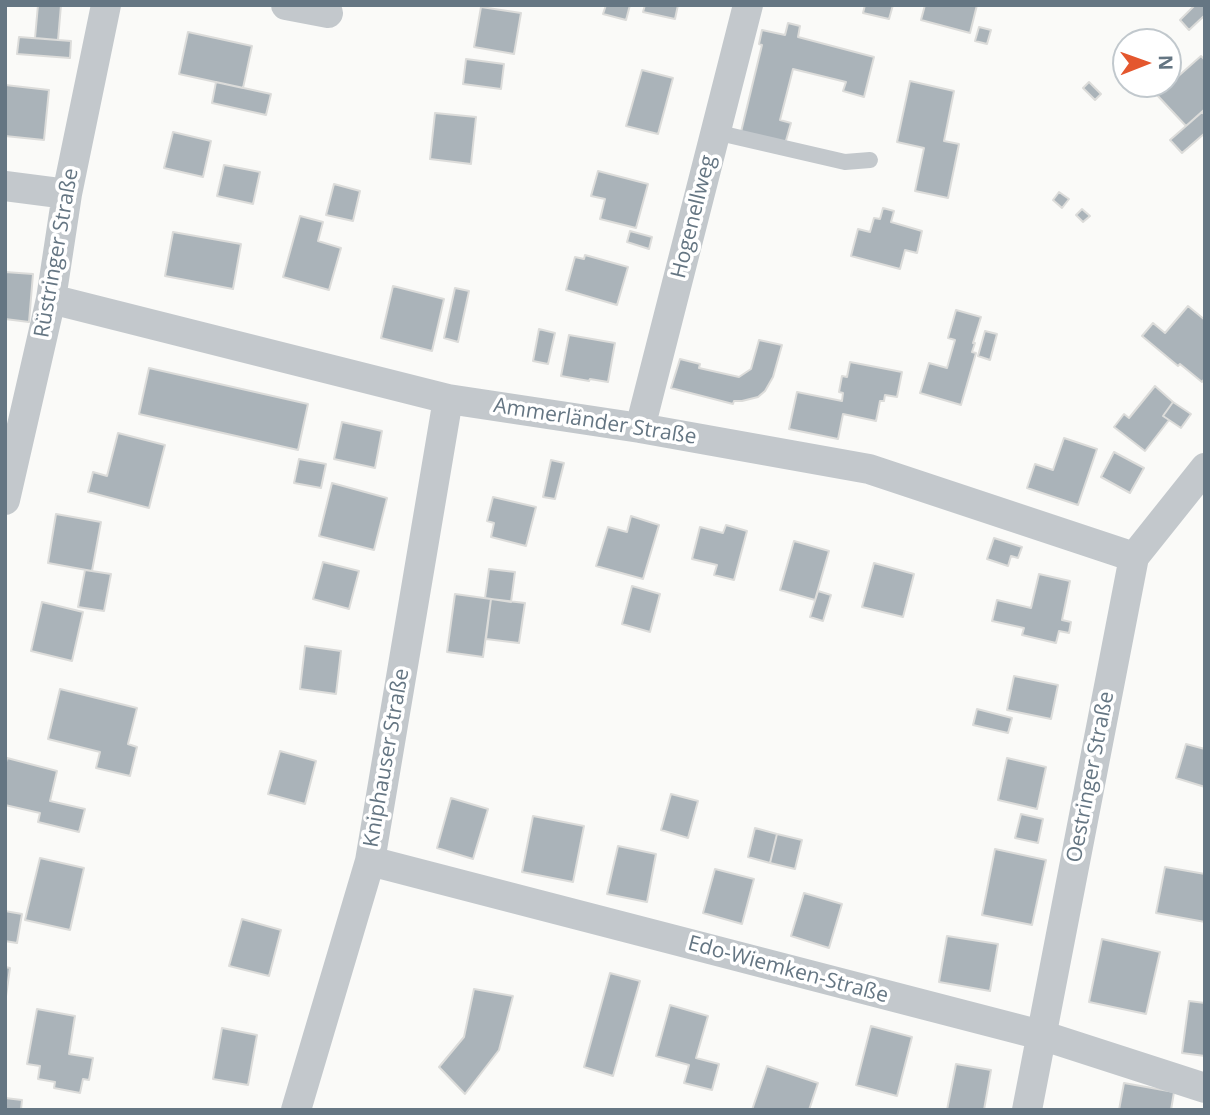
<!DOCTYPE html>
<html>
<head>
<meta charset="utf-8">
<style>
  body { margin:0 }
  #map { position:relative; width:1210px; height:1115px; overflow:hidden; background:#fafaf8; font-family:"Open Sans",sans-serif }
  canvas { display:block }
  .frame { position:absolute; inset:0; border:7px solid #657683; pointer-events:none }
  .north { position:absolute; left:1112px; top:28px; width:70px; height:70px; box-sizing:border-box; background:#fff; border:2px solid #c1c8cd; border-radius:50%; rotate:89deg; font-size:19px; font-weight:700; line-height:28px; text-align:center; color:#657683 }
  .north::after { content:''; display:block; margin:auto; width:24px; height:32px; background:#e4572e; clip-path:polygon(50% 0,100% 100%,50% 72%,0 100%) }
</style>
</head>
<body>
<div id="map">
<canvas width="1210" height="1115"></canvas>
<div class="frame"></div>
<div class="north">N</div>
</div>
<script>
const context = document.querySelector('canvas').getContext('2d');
context.lineJoin = 'round';
function fillPath(path, color) {
  context.fillStyle = color;
  context.fill(path, 'evenodd');
}
function trace(path, color, width, dash) {
  context.strokeStyle = color;
  context.lineWidth = width;
  context.lineCap = dash ? 'butt' : 'round';
  context.setLineDash(dash || []);
  context.stroke(path);
}
function write(font, color, halo, rows, align = 'center') {
  context.font = font + ' "Open Sans",sans-serif';
  context.lineWidth = 7;
  context.setLineDash([]);
  context.textBaseline = 'middle';
  context.strokeStyle = halo;
  context.fillStyle = color;
  for (const [text, x, y, turn = 0] of rows) {
    context.save();
    context.translate(x, y);
    context.rotate((+turn || 0) * Math.PI / 180);
    context.textAlign = isNaN(turn) ? turn : align;
    if (halo) context.strokeText(text, 0, 0);
    context.fillText(text, 0, 0);
    context.restore();
  }
}
const building = new Path2D(`
  M38,5h23l-3,35 -23,-2z
  M606,5h24l-4,15 -23,-6z
  M645,5h33l-3,14 -32,-7z
  M865,5h28l-4,14 -26,-6z
  M925,5h52l-7,28 -49,-13z
  M1195,5h10v10l-16,15 -9,-10z
  M481,7l40,6 -7,41 -40,-7z
  M788,23l12,3 -2,11 76,20 -10,40 -21,-6 3,-9 -53,-13 -13,51 11,3 -6,21 -44,-12 21,-87 -3,-1 3,-14 23,5z
  M979,27l12,3 -4,14 -12,-3z
  M188,32l64,14 -9,42 -64,-14z
  M19,37l52,4 -1,17 -53,-4z
  M1201,56l4,4v49l-19,17 -29,-31z
  M466,59l38,5 -3,25 -38,-5z
  M642,70l31,8 -15,56 -32,-8z
  M910,81l44,10 -10,50 15,3 -11,54 -33,-7 9,-43 -27,-6z
  M216,82l55,12 -5,21 -54,-12z
  M1089,82l12,12 -6,6 -12,-12z
  M5,85l44,5 -5,50 -39,-4z
  M1202,112l3,3v18l-23,20 -12,-13z
  M435,113l41,4 -5,47 -41,-5z
  M173,132l38,9 -8,36 -39,-9z
  M224,165l36,7 -7,32 -36,-8z
  M598,171l50,13 -12,44 -36,-9 5,-20 -14,-3z
  M334,184l26,7 -7,30 -27,-6z
  M1059,192l10,7 -7,9 -9,-8z
  M883,208l11,3 -3,11 31,9 -5,22 -12,-3 -5,19 -49,-13 7,-27 12,3 4,-14 6,1z
  M1082,209l8,7 -7,6 -7,-7z
  M300,216l23,6 -5,19 23,7 -12,42 -46,-13z
  M630,231l22,6 -3,12 -22,-7z
  M173,232l68,12 -8,45 -68,-13z
  M585,255l43,12 -11,38 -51,-15 9,-33 9,2z
  M5,272l28,2 -4,48 -24,-3z
  M393,286l51,13 -12,52 -51,-13z
  M455,288l14,3 -11,51 -14,-4z
  M1188,306l17,14v58l-3,4 -22,-18 -2,2 -36,-30 11,-13 12,10z
  M956,310l25,7 -8,26h2l-3,9 4,1 -15,52 -41,-12 9,-30 18,5 8,-28 -7,-2z
  M539,329l16,4 -7,31 -15,-3z
  M985,331l12,3 -7,26 -12,-4z
  M569,335l46,8 -7,39 -18,-3 -1,2 -28,-5z
  M759,340l23,5 -9,32 -8,14 -7,6 -16,4h-8l-1,3 -62,-16 9,-29 20,5 -1,4 40,9 12,-8z
  M850,362l52,10 -5,25 -12,-2 -1,6h-4l-4,20 -33,-7 -5,25 -49,-10 8,-37 45,9 1,-8 -4,-1 3,-16 5,1z
  M149,368l159,36 -10,46 -159,-36z
  M1155,386l18,16 -10,14 6,4 -24,31 -31,-24 10,-13 5,4z
  M1173,402l18,12 -10,14 -18,-12z
  M342,422l40,9 -7,37 -41,-9z
  M118,433l47,12 -16,63 -61,-16 5,-20 14,4z
  M1064,438l33,11 -19,56 -51,-17 8,-24 18,6z
  M1114,452l30,16 -14,25 -29,-16z
  M299,459l27,5 -5,24 -27,-5z
  M551,460l13,3 -9,36 -12,-2z
  M332,483l55,15 -13,52 -55,-14z
  M493,497l43,10 -10,39 -35,-9 3,-14 -7,-2z
  M56,514l45,8 -9,49 -44,-8z
  M631,516l28,9 -16,54 -47,-13 12,-39 19,5z
  M726,525l21,6 -13,49 -20,-5 3,-10 -25,-6 8,-32 23,6z
  M994,538l28,9 -4,11 -7,-2 -3,10 -21,-7z
  M794,541l35,10 -14,49 -35,-10z
  M323,562l36,9 -10,38 -36,-10z
  M874,563l40,11 -11,43 -41,-10z
  M489,569l26,3 -4,30 -26,-4z
  M85,570l26,4 -7,37 -26,-4z
  M1039,574l31,7 -8,39 9,2 -2,11 -10,-2 -3,12 -34,-8 2,-7 -32,-7 5,-21 34,8z
  M632,586l28,8 -10,38 -28,-8z
  M818,591l13,4 -8,26 -13,-4z
  M455,594l36,5 -8,58 -36,-5z
  M491,599l34,4 -6,40 -33,-4z
  M42,602l41,10 -11,49 -41,-10z
  M305,646l36,5 -5,43 -36,-5z
  M1014,676l44,9 -7,34 -44,-9z
  M60,689l77,19 -9,36 9,3 -7,29 -34,-8 4,-16 -52,-13z
  M977,709l35,9 -4,15 -35,-8z
  M1186,744l19,5v38l-29,-9z
  M280,751l36,10 -11,43 -37,-10z
  M7,758l50,13 -7,30 35,8 -6,23 -41,-10 2,-9 -35,-8v-39z
  M1007,758l39,9 -9,42 -39,-9z
  M671,794l27,7 -10,37 -27,-8z
  M451,798l37,11 -15,50 -36,-11z
  M1021,814l22,5 -5,24 -23,-5z
  M533,816l51,10 -11,56 -51,-10z
  M755,828l22,6 -7,29 -22,-6z
  M777,834l25,6 -7,29 -25,-6z
  M618,846l38,8 -9,48 -40,-8z
  M995,849l51,11 -14,65 -50,-10z
  M40,858l44,10 -14,62 -45,-10z
  M1165,867l40,7v48l-49,-9z
  M715,869l39,10 -12,45 -39,-11z
  M804,893l38,11 -13,44 -38,-12z
  M5,911l17,3 -5,29 -12,-2z
  M242,919l39,11 -12,46 -40,-10z
  M947,936l51,8 -8,47 -51,-9z
  M1102,939l58,13 -14,62 -57,-12z
  M5,967l5,1 -5,35z
  M610,973l30,8 -27,95 -29,-9z
  M474,989l39,7 -14,54 -34,44 -26,-27 25,-30z
  M1189,1001l16,2v53l-23,-3z
  M670,1005l38,11 -12,42 23,6 -7,26 -28,-7 5,-18 -33,-9z
  M37,1009l38,7 -6,38 24,4 -4,22 -6,-1 -3,14 -26,-5 1,-6 -17,-3 2,-13 -13,-2z
  M871,1026l41,11 -15,59 -41,-11z
  M222,1028l35,7 -9,50 -35,-6z
  M956,1064l35,6 -7,40h-37z
  M767,1066l51,17 -9,27h-57z
  M1124,1083l50,9 -3,18h-52z
  M5,1098l17,2 -1,10h-16z`);
fillPath(building, '#aab3b9');
trace(building, '#dcdcda', 2);
trace(new Path2D(`
  M715,132l130,30 25,-2`), '#c3c8cc', 16);
trace(new Path2D(`
  M286,5l42,8
  M5,186l62,8
  M51,299l397,100 192,29 229,41 265,88
  M640,428l108,-423
  M5,500l46,-201 16,-105 39,-189
  M370,861l671,174 164,53
  M296,1110l74,-249 78,-462
  M1027,1110l107,-553 71,-89`), '#c3c8cc', 30);
write('21px', '#657683', '#fff', [
  ["Hogenellweg",694,217,-76],
  ["Rüstringer Straße",57,253,-80],
  ["Ammerländer Straße",595,422,9],
  ["Kniphauser Straße",387,758,-80],
  ["Oestringer Straße",1091,777,-79],
  ["Edo-Wiemken-Straße",788,970,15]
]);
</script>
</body>
</html>
